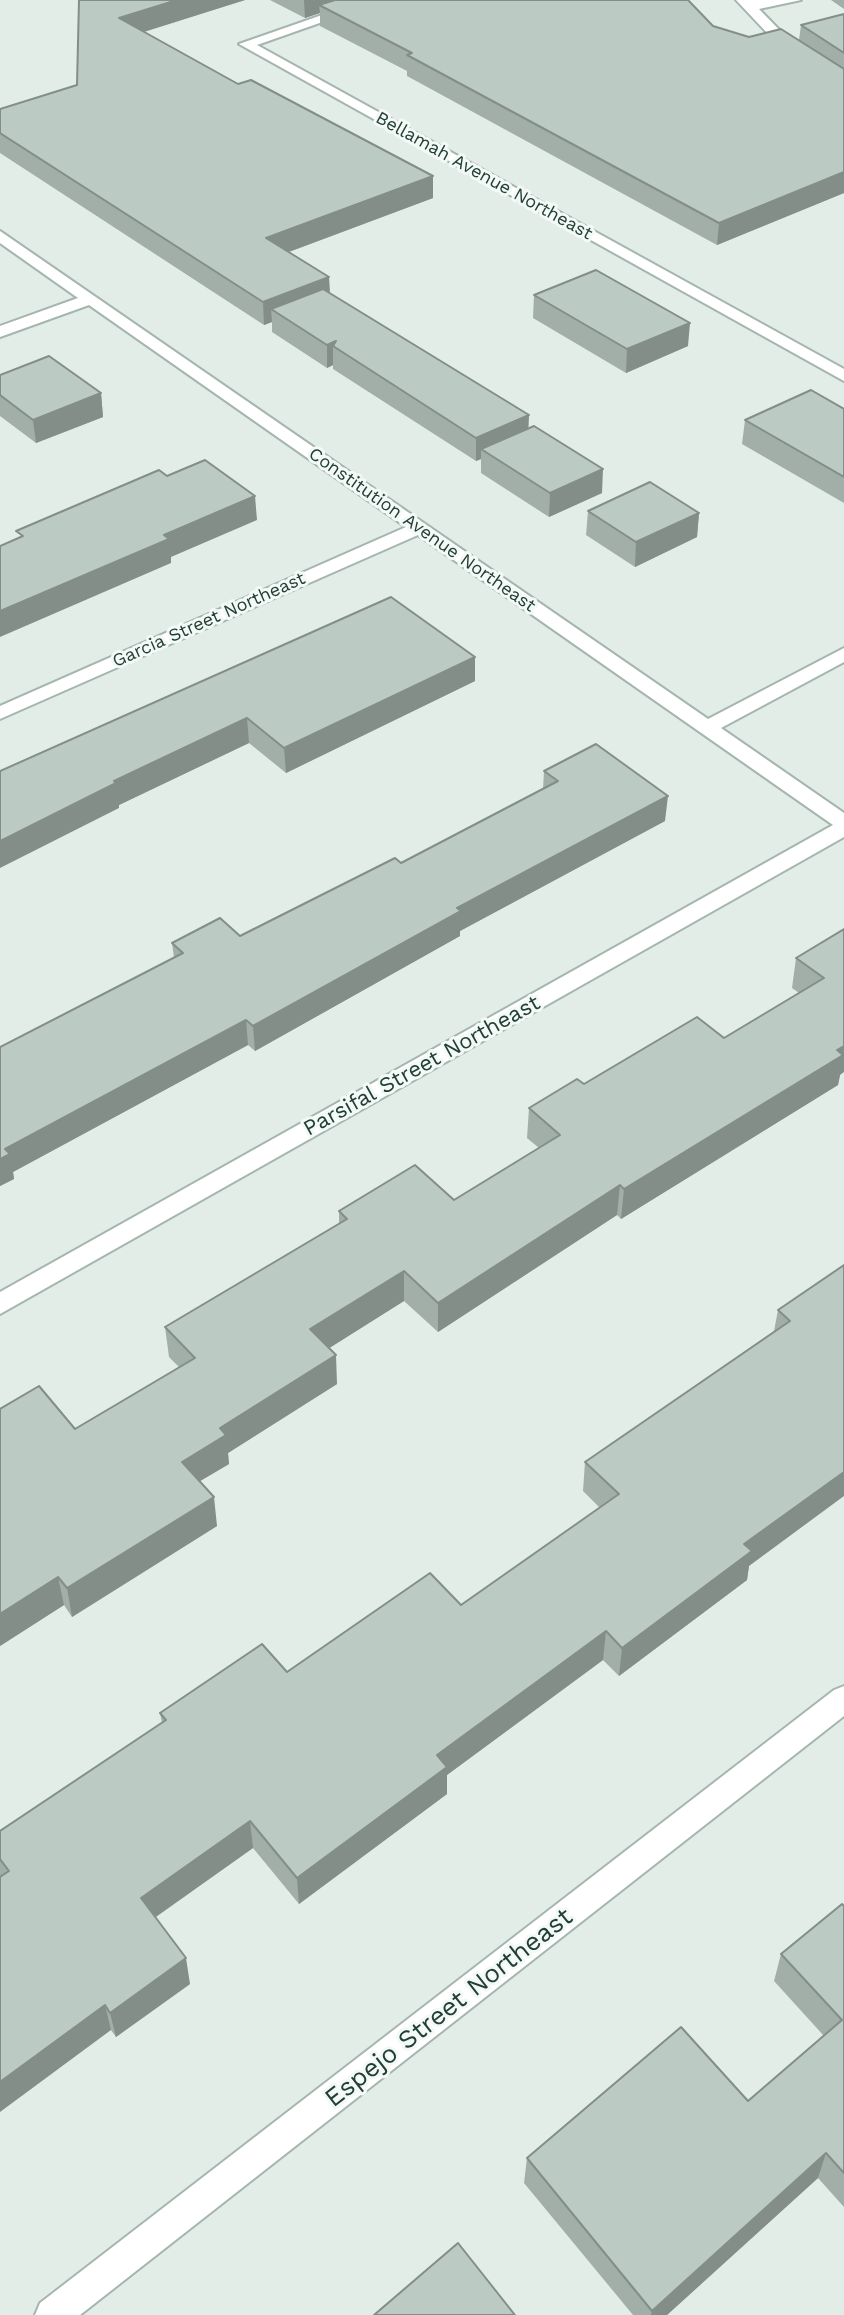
<!DOCTYPE html>
<html>
<head>
<meta charset="utf-8">
<style>
  body { margin:0 }
  canvas { display:block; background:#e3ede8 }
</style>
</head>
<body>
<canvas width="844" height="2315"></canvas>
<script>
const context = document.querySelector('canvas').getContext('2d');
context.lineJoin = 'round';
function trace(path, color, width, dash) {
  context.strokeStyle = color;
  context.lineWidth = width;
  context.lineCap = dash ? 'butt' : 'round';
  context.setLineDash(dash || []);
  context.stroke(path);
}
function fillPath(path, color) {
  context.fillStyle = color;
  context.fill(path, 'evenodd');
}
function write(font, color, halo, rows, align = 'center') {
  context.font = font + ' "Work Sans",sans-serif';
  context.lineWidth = 6;
  context.setLineDash([]);
  context.textBaseline = 'middle';
  context.strokeStyle = halo;
  context.fillStyle = color;
  for (const [text, x, y, turn = 0] of rows) {
    context.save();
    context.translate(x, y);
    context.rotate((+turn || 0) * Math.PI / 180);
    context.textAlign = isNaN(turn) ? turn : align;
    if (halo) context.strokeText(text, 0, 0);
    context.fillText(text, 0, 0);
    context.restore();
  }
}
const minor = new Path2D(`
  M365,0h20l-128,45 587,324v12l-605,-337z
  M736,0h65l-42,9 38,39 47,31v10l-57,-35z
  M0,231l708,488 136,-71v14l-123,66 123,85v24l-844,477v-22l833,-467 -415,-290 -418,184v-13l406,-179 -317,-222 -89,32v-11l78,-28 -78,-55z
  M844,1686v30l-764,599h-45l5,-12 794,-613z`);
trace(minor, '#a5b5af', 4);
fillPath(minor, '#fff');
fillPath(new Path2D(`
  M79,0h166l-101,32 94,52 195,92v22l-144,54 40,25 1,17 198,134 74,65 -53,24 -68,-44v-14l-5,2 -143,-92v-4l-6,3 -55,-36v-10l-8,3 -264,-172v-44l77,-24z
  M270,0h418l25,26 36,11 50,3 2,-15 43,-11v179l-127,52 -310,-169v-5l-87,-45v-13l-15,5z
  M831,0h13v9z
  M534,295l154,51 -62,27 -93,-55z
  M0,375l101,18 2,24 -67,26 -36,-27z
  M844,409v94l-102,-59 3,-24z
  M588,511l111,2 -2,24 -62,30 -49,-32z
  M475,657v24l-189,92 -37,-30 -130,62v3l-119,-37z
  M544,771l121,50 -205,110v5l-205,115 -7,-6 -235,127 1,7 -14,7v-139l174,-89 -2,-15 68,-7 161,-73 142,-74z
  M844,929l-4,146 -2,10 -217,134 -4,-4 -179,117 -34,-31 -75,47 8,36 -109,69 1,11 -29,17 17,45 -145,91 -8,-12 -64,41 75,-217 104,-62 -10,-10 -4,-30 174,-103v-13l115,-11 85,-52 -12,-10 2,-30 55,-24 140,-46 75,-45 -7,-5 4,-30z
  M844,1265l-95,301 -2,14 -128,96 -16,-16 -156,115v19l-148,110 -46,-56 -98,69 35,67 -74,53 -116,-161v-45l162,-108 -2,-10 127,-41 174,-67 139,-97 -17,-17 2,-29 189,-131 4,-21z
  M844,1906v301l-26,-29 -151,137h-34l-109,-132 3,-25 221,-57 76,-65 -50,-55 7,-27z`), '#a1afa8');
fillPath(new Path2D(`
  M177,0h68l-124,39 -2,-21z
  M304,0h60l-45,5 1,8 -15,5z
  M844,172v21l-127,52 2,-22z
  M433,176v22l-166,62 -1,-22z
  M329,277l1,23 -59,9 1,13 -8,3 -1,-23z
  M690,323l-2,23 -62,27 1,-24z
  M336,341l-3,5v19l-6,3v-23z
  M101,393l2,24 -67,26 -3,-23z
  M529,415l-1,24 -47,10v10l-5,2v-23z
  M603,469l-1,24 -53,24 1,-24z
  M255,496l2,24 -86,37v6l-171,74v-26l164,-76z
  M699,513l-2,24 -62,30 1,-25z
  M475,657v24l-189,92 -2,-25z
  M247,718l2,25 -130,62v3l-119,60v-27l114,-60z
  M668,796l-3,25 -205,110v5l-205,115 -2,-25 204,-118z
  M246,1020l2,25 -235,127 1,7 -14,7v-27l5,-10z
  M844,1046v26l-4,3 -2,10 -217,134 3,-30z
  M620,1185l-3,30 -179,117v-29z
  M404,1271v30l-92,58 -2,-30z
  M336,1355l1,29 -109,69 1,11 -44,26 -3,-28 38,-34z
  M844,1472v24l-95,70 -2,14 -128,96 3,-28 122,-104z
  M214,1497l3,29 -145,91 -5,-29z
  M58,1577l6,28 -64,41v-32z
  M606,1631l-3,29 -156,115v19l-148,110 -2,-26 140,-123z
  M250,1821l3,27 -107,76 -5,-26z
  M186,1958l4,26 -74,53 -6,-24z
  M105,2005l6,25 -111,82v-30z
  M826,2153l-8,25 -151,137h-16l1,-4z`), '#838e88');
const building = new Path2D(`
  M79,0h98l-58,18 119,66 13,-4 182,96 -167,62 63,39 -66,25 -263,-169v-24l77,-24z
  M335,0h353l25,26 36,11 32,-8 63,40v103l-125,51 -312,-168 5,-2 -93,-48z
  M844,14v39l-43,-28z
  M596,270l94,53 -63,26 -93,-54z
  M323,289l206,126 -53,23 -143,-92 3,-5 -9,4 -56,-36z
  M49,356l52,37 -68,27 -33,-25v-20z
  M811,390l33,19v68l-99,-57z
  M534,426l69,43 -53,24 -69,-44z
  M205,460l50,36 -91,39 5,4 -169,72v-65l23,-10 -7,-5 143,-61 8,6z
  M650,482l49,31 -63,29 -48,-31z
  M391,597l84,60 -191,91 -37,-30 -133,63 2,2 -116,58v-70z
  M596,744l72,52 -211,112 4,3 -208,115 -7,-6 -241,129 5,5 -10,5v-112l183,-94 -11,-10 48,-25 20,18 155,-78 6,5 157,-82 -14,-10z
  M844,929v117l-7,4 6,5 -219,134 -4,-4 -182,118 -34,-32 -94,58 26,26 -116,73 6,7 -44,27 32,35 -147,91 -9,-11 -58,37v-205l39,-23 36,43 120,-71 -30,-31 182,-108 -8,-8 76,-46 39,35 106,-65 -31,-27 48,-29 7,5 113,-67 27,21 100,-60 -28,-20z
  M844,1265v207l-100,72 8,7 -130,97 -16,-17 -169,124 10,12 -150,111 -47,-57 -109,77 45,60 -76,55 -5,-8 -105,77v-205l9,-6 -9,-12v-28l166,-111 -6,-7 102,-69 25,28 143,-99 31,32 158,-111 -34,-32 205,-141 -12,-11z
  M842,1904l2,2v267l-18,-20 -174,158 -125,-153 154,-131 67,74 94,-81 -61,-66z
  M458,2243l57,72h-141z`);
fillPath(building, '#bbcbc3');
trace(building, '#838e88', 2);
write('18px', '#223e35', '#f3f9f6', [
  ["Bellamah Avenue Northeast",484,176,29],
  ["Constitution Avenue Northeast",422,530,35],
  ["Garcia Street Northeast",209,620,-24]
]);
write('22px', '#223e35', '#f3f9f6', [
  ["Parsifal Street Northeast",422,1066,-29]
]);
write('26px', '#223e35', '#f3f9f6', [
  ["Espejo Street Northeast",449,2008,-38]
]);
</script>
</body>
</html>
